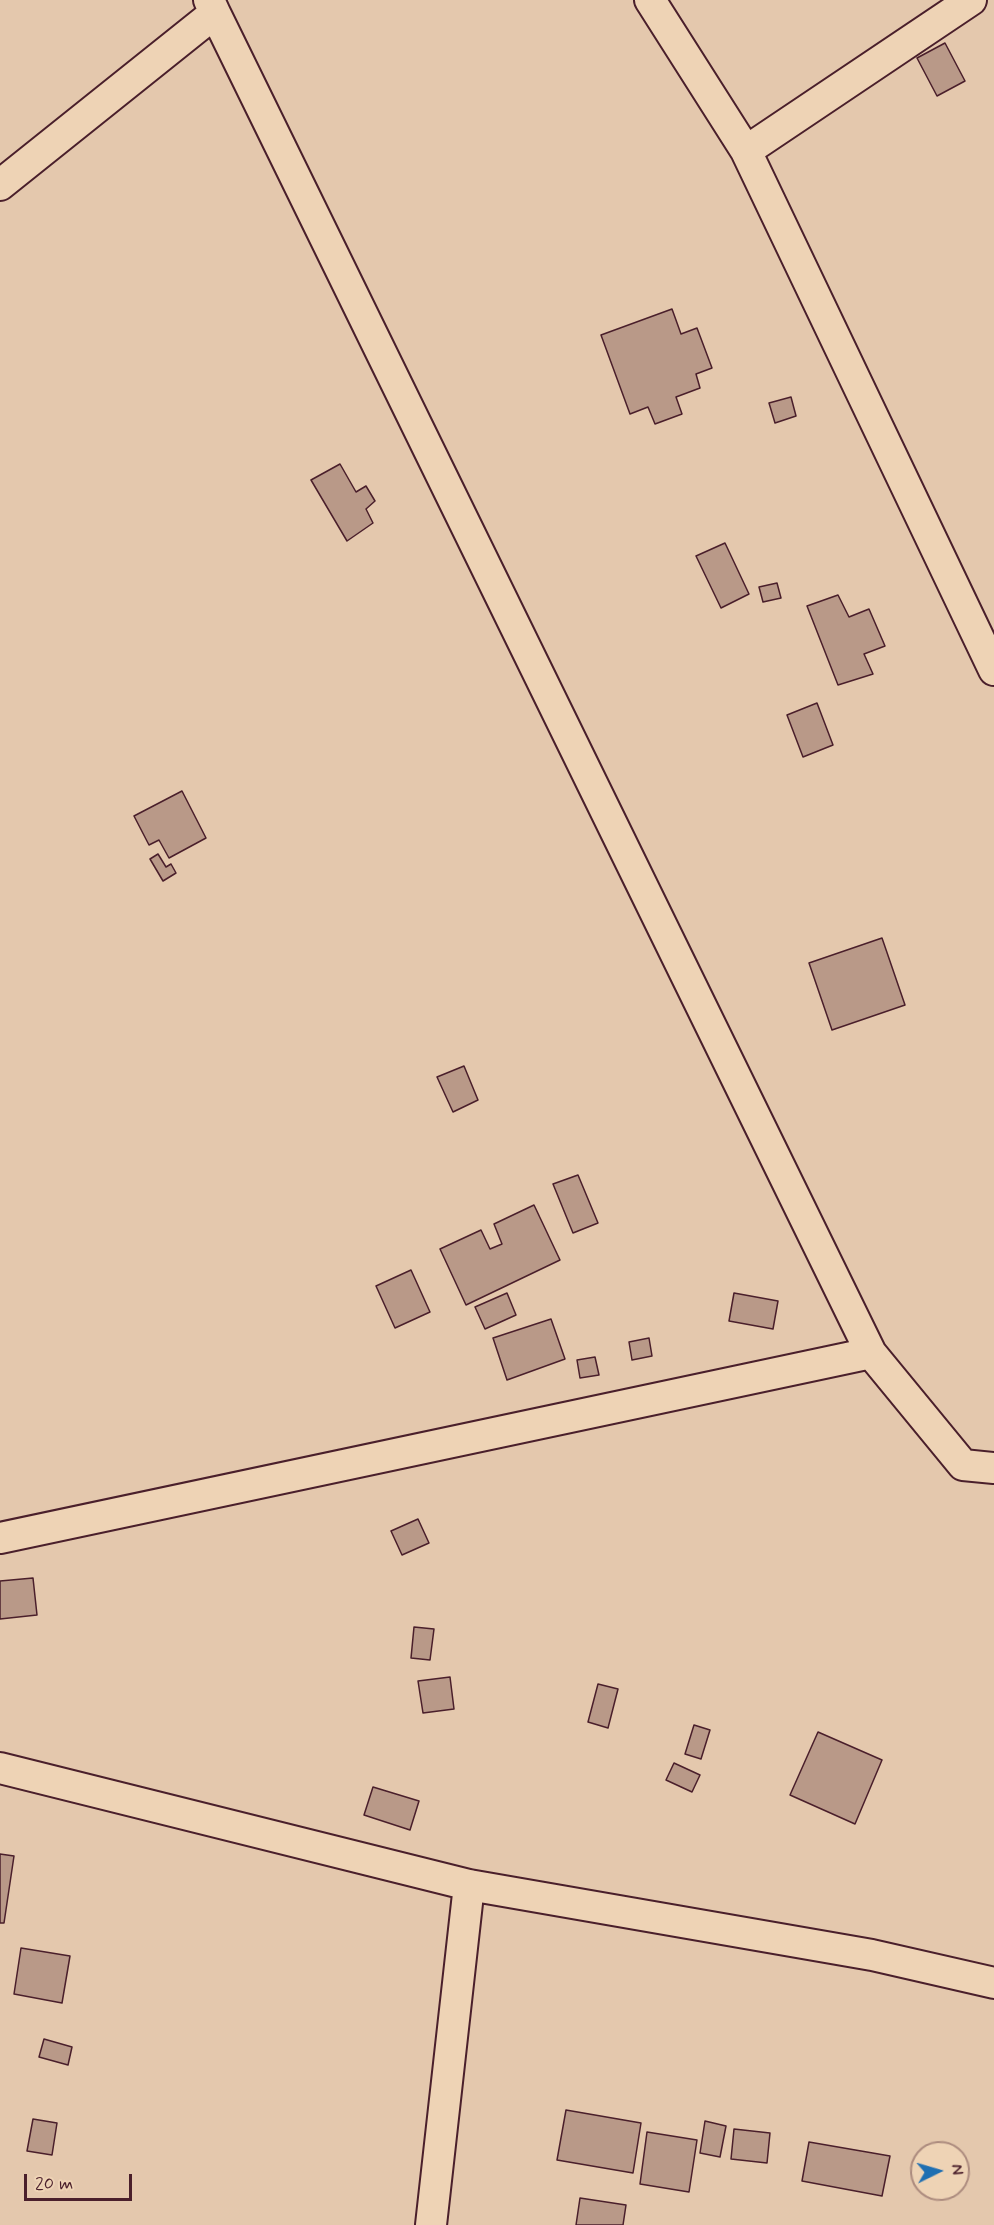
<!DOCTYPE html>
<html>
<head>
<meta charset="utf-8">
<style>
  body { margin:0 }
  #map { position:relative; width:994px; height:2225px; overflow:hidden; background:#e4c8ad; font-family:Mynerve,sans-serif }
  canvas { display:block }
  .north { position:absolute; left:910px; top:2141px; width:60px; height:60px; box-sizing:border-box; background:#eed3b5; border:2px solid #ac8b7e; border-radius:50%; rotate:85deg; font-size:16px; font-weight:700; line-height:24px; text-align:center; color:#4a1f2b }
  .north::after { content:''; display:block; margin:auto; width:21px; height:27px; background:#1f6fb2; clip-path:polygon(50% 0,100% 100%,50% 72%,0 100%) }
  .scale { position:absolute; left:24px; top:2174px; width:108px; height:27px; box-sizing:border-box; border:3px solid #4a1f2b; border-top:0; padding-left:8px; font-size:18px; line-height:21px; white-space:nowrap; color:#4a1f2b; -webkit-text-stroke:4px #eed3b5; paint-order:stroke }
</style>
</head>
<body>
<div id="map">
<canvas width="994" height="2225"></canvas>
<div class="north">N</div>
<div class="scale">20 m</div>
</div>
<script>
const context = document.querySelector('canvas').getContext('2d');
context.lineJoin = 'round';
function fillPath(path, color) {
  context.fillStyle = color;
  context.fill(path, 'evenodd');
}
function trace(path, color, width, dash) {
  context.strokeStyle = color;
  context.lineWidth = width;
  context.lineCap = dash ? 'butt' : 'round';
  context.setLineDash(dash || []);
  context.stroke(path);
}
const building = new Path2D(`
  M945,43l20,38 -28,15 -20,-38z
  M672,309l9,25 16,-6 15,40 -16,6 4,14 -24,9 6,17 -27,10 -7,-17 -18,7 -29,-79z
  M791,397l5,19 -21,7 -6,-20z
  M340,464l16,28 10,-6 9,15 -9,8 7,14 -26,18 -36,-61z
  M725,543l24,51 -28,14 -25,-52z
  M777,583l4,15 -18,4 -4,-15z
  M838,595l11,22 20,-8 16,37 -21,8 9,20 -35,11 -31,-79z
  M817,703l16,42 -30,12 -16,-42z
  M182,791l24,47 -37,20 -10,-18 -10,5 -15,-29z
  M158,854l8,13 5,-3 5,9 -13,8 -13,-22z
  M882,938l23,67 -73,25 -23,-67z
  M464,1066l14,34 -25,12 -16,-35z
  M578,1175l20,48 -25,10 -20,-49z
  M534,1205l26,55 -94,45 -26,-56 41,-19 9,19 12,-5 -8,-20z
  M411,1270l19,42 -35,16 -19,-42z
  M507,1293l9,22 -31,14 -10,-22z
  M734,1293l44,8 -5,28 -44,-8z
  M551,1319l14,40 -58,21 -14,-42z
  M649,1338l3,18 -20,4 -3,-18z
  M595,1357l4,18 -19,3 -3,-18z
  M418,1519l11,24 -27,12 -11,-24z
  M33,1578l4,37 -37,4v-38z
  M414,1627l20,2 -4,31 -19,-2z
  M450,1677l4,32 -31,4 -5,-32z
  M598,1684l20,5 -10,39 -20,-6z
  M694,1725l16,5 -9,29 -16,-5z
  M818,1732l64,28 -27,64 -65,-29z
  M674,1763l26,12 -8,17 -26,-12z
  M373,1787l46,14 -9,29 -46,-15z
  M0,1854l14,2 -10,67h-4z
  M21,1948l49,8 -8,47 -48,-9z
  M44,2039l28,8 -4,18 -29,-8z
  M566,2110l75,13 -8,50 -76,-13z
  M33,2119l24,4 -5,32 -25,-4z
  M705,2121l21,5 -6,31 -20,-4z
  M734,2129l36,4 -3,30 -36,-4z
  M647,2132l50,8 -8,52 -49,-8z
  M809,2142l81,14 -8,40 -80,-15z
  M580,2198l46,7 -3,20h-47z`);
fillPath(building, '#b99988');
trace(building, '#4a1f2b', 1.5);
const minor = new Path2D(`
  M650,0l96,151 248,519
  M215,13l656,1340 92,112 31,3
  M746,151l225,-151
  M0,185l215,-172 -6,-13
  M0,1538l871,-185
  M0,1768l469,117 403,70 122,28
  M431,2225l38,-340`);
trace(minor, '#4a1f2b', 34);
trace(minor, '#eed3b5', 30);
</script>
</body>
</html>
